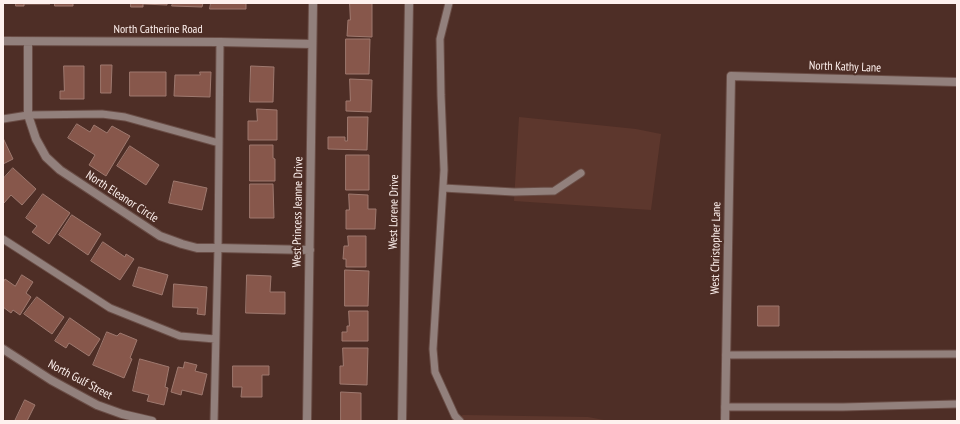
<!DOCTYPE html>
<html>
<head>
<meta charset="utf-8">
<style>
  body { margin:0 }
  #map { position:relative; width:960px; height:424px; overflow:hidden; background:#4e2e26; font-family:"PT Sans Narrow",sans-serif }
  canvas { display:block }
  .frame { position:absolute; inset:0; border:4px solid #fef1ee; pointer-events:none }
</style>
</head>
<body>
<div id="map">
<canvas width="960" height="424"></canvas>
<div class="frame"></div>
</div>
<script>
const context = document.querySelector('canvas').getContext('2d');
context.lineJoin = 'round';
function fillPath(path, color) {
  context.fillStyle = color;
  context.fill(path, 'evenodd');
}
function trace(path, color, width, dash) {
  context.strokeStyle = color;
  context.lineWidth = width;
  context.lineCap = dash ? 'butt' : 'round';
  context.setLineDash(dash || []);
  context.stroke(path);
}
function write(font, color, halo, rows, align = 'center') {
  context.font = font + ' "PT Sans Narrow",sans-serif';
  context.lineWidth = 4;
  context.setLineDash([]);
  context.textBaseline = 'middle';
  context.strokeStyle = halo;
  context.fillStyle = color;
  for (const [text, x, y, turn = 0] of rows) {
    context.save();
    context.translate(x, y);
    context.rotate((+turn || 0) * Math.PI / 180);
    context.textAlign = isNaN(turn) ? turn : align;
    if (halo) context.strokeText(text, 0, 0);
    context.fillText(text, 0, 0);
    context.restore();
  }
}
fillPath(new Path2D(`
  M519,117l117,12 25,5 -10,76 -137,-9z
  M463,415l125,2 21,4h-159z`), '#5d372d');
const building = new Path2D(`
  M16,3h34v1h-26v2h-8z
  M55,3h18v3h-18z
  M131,3h36v2l-24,-1v3h-12z
  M173,3h30l-1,4 -30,-1z
  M211,3h35v6h-36z
  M350,3h22v34l-25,-1 1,-16h2z
  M346,39h24l-1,35h-23z
  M101,65h11l-1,28h-10z
  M64,66h20v33h-24v-8h4z
  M251,66l23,1 -1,35h-23z
  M130,72h36v24h-36z
  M200,72h11l-1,25 -36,-1 1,-21h25z
  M350,79l22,1 -1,32 -25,-1v-10h4z
  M257,109l20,1v30h-29v-19h9z
  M348,117h20l-1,33 -39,-1v-12h17v4h2z
  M77,124l13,8 4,-7 13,8 5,-7 18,10 -24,40 -17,-11 6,-10 -27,-17z
  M4,140l9,19 -10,5v-23z
  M250,145h23v13l2,1v22h-25z
  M130,146l29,19 -13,20 -29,-19z
  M346,155h23v35h-23z
  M13,168l23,21 -14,16 -11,-10 -7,8 -1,-1v-23z
  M174,181l33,7 -5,22 -33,-7z
  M250,184h23l1,34h-24z
  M43,194l27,19 -21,31 -17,-12 5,-6 -11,-8z
  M349,194l19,1v14h8l-1,20h-29v-19h3z
  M72,215l29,19 -13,21 -29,-20z
  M348,236h18v31h-20v-8h-3l1,-13h4z
  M103,242l22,15 1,-3 8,5 -14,21 -29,-19z
  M139,267l29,8 -6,20 -29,-9z
  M345,270l24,1 -1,35h-23z
  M22,275l11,7 -7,11 5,4 -11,18 -7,-5 -2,3 -8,-6v-24l2,-4 10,7z
  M247,275l24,1 -1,16h15v22l-39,-1z
  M174,284l33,3 -2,28 -8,-1 1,-6 -25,-1z
  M37,297l27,20 -12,17 -28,-20z
  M758,306h21v20h-21z
  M349,311h19v30h-26v-9h5v-6h2z
  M70,318l30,21 -11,17 -20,-13 -3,5 -11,-7z
  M107,332l10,4 3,-3 17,7 -7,18 2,1 -8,19 -31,-13z
  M343,348h25l-1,37 -27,-1v-18h3z
  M140,359l29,8 -4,20 3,1 -4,17 -17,-4 2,-6 -16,-4z
  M185,362l12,3 -2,6 12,3 -5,21 -20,-5 -1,5 -10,-3 7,-25 5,1z
  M233,366h36v9h-7v22h-21l1,-10h-9z
  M341,392l20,1v28h-20z
  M25,400l10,5 -8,16h-12z`);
fillPath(building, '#87574b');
trace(building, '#9e796f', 1);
const service = new Path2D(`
  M449,3l-9,36 1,56 3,75 -11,179 2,23 20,44 5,5
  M3,119l25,-4 74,-1 23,3 94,26
  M443,188l71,4 40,-1 27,-18
  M3,239l107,69 70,28 35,3
  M726,355l231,-1
  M725,407h118l114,-3
  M214,421l4,-173 2,-206`);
const minor = new Path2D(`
  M3,41l217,1 92,2
  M28,42v73l8,24 10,18 14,13 100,66 22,8 15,4h21l92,2
  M3,349l48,31 46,25 25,9 30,7
  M307,421l6,-418
  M402,421l7,-418
  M725,421l6,-345 226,6`);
trace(service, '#6a4d46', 9);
trace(minor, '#6a4d46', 10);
trace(service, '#92807c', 7);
trace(minor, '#92807c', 8);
write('12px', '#fef1ee', '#4e2e26', [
  ["North Catherine Road",158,30],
  ["North Kathy Lane",845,67,2],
  ["North Eleanor Circle",122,197,33],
  ["West Princess Jeanne Drive",298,212,-89],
  ["West Lorene Drive",394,212,-89],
  ["West Christopher Lane",716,248,-89],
  ["North Gulf Street",80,380,28]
]);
</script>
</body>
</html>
